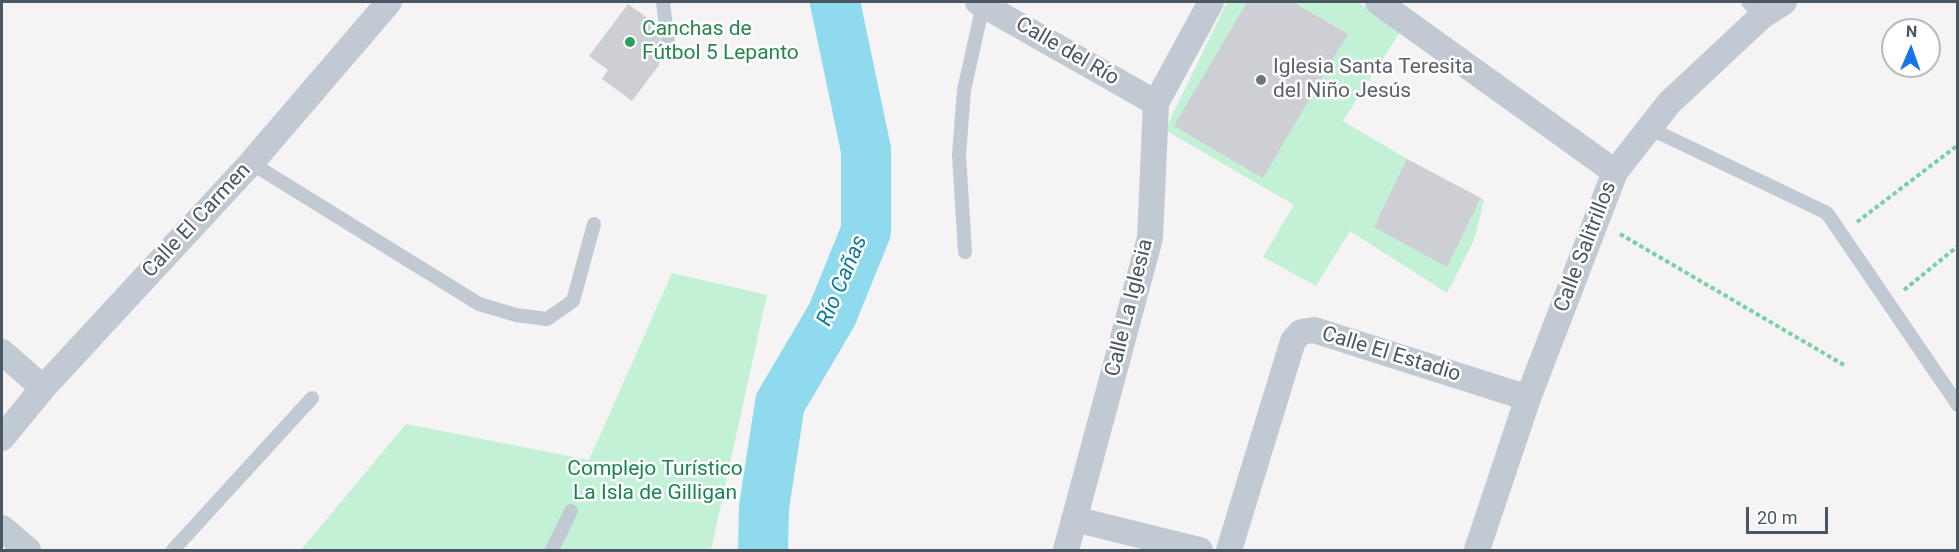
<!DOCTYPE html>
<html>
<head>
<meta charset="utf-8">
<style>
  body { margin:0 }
  #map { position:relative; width:1959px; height:552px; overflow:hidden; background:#f5f3f3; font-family:Roboto,sans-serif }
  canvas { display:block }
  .frame { position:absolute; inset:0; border:3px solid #4a5661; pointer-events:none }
  .north { position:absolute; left:1881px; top:18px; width:60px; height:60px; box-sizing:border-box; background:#fff; border:2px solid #b7bbc0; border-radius:50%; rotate:2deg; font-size:16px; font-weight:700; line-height:24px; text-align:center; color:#4a5661 }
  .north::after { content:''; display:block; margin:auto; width:21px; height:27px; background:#1a73e8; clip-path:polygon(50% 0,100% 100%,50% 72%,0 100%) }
  .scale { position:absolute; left:1746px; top:507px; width:82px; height:27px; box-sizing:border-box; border:3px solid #4a5661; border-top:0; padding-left:8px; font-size:18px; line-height:21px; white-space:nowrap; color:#4a5661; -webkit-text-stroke:4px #fff; paint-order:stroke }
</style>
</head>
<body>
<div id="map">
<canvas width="1959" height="552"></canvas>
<div class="frame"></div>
<div class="north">N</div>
<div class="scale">20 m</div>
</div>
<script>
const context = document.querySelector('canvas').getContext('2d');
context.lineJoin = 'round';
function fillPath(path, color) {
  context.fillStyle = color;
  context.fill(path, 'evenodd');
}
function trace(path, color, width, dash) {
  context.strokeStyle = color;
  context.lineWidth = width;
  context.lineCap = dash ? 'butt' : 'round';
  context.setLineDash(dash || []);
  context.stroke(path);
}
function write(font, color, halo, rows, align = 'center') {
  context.font = font + ' Roboto,sans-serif';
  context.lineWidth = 5;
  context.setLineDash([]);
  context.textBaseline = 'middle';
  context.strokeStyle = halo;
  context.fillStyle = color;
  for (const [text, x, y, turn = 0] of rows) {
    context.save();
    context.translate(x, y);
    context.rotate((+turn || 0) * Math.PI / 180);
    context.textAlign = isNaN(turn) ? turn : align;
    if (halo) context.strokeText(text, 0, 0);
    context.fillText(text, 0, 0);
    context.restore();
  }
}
fillPath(new Path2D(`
  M1227,2h20l-72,124 88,51 85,-143 -55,-32h65l42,30 -57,89 64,38 40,108 34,-69 3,2 -10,40 -27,53 -97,-62 -34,55 -53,-29 31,-52 -129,-75z
  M672,273l95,22 -56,255h-410l105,-126 183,36z`), '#c3f1d5');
trace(new Path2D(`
  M763,550l1,-43 16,-104 52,-88 34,-84v-81l-31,-148`), '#90daee', 50);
fillPath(new Path2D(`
  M1247,2h46l55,32 -85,144 -89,-52z
  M628,4l32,23 -1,38 -27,36 -30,-22 6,-9 -19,-14z
  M1407,159l74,39 -34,69 -73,-40z`), '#cdcfd5');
trace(new Path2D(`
  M1857,222l101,-77
  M1620,234l224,131
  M1904,290l54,-44`), '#7ad0a6', 4, [4.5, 3]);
trace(new Path2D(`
  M663,2l6,49
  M1748,2l14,14
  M1649,128l178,85 131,192
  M251,163l228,141 37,11 31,4 26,-18 21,-77
  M965,252l-6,-97 5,-65 19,-85
  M173,550l139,-152
  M552,550l19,-39`), '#c1cad2', 14);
trace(new Path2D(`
  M978,2l178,101
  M1378,2l237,170
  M2,352l41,36
  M2,438l41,-50 208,-225 138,-161
  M1074,519l126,31
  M2,528l26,22
  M1066,550l84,-312 6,-135 55,-101
  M1229,550l64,-209 8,-9 13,-2 214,68
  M1477,550l51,-152 87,-226 54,-69 93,-87 22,-14`), '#c1cad2', 26);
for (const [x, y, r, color] of [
  [630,42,6,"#2e9e5b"],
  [1261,80,6,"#6b7280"]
]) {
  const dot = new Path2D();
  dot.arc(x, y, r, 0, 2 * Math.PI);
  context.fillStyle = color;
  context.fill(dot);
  trace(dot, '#fff', 2);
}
write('21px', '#27864d', '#fff', [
  ["Canchas de",642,30],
  ["Fútbol 5 Lepanto",642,54]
], 'left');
write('21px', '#4a5661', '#fff', [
  ["Calle del Río",1067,52,30],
  ["Calle El Carmen",197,221,-47],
  ["Calle Salitrillos",1586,247,-69],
  ["Calle La Iglesia",1130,308,-76],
  ["Calle El Estadio",1391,355,17]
]);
write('21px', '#5b616d', '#fff', [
  ["Iglesia Santa Teresita",1273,68],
  ["del Niño Jesús",1273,92]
], 'left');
write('21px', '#17864f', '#fff', [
  ["Complejo Turístico",655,470],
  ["La Isla de Gilligan",655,494]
]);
write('italic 22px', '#0c7c9b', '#fff', [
  ["Río Cañas",843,281,-67]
]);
</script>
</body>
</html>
